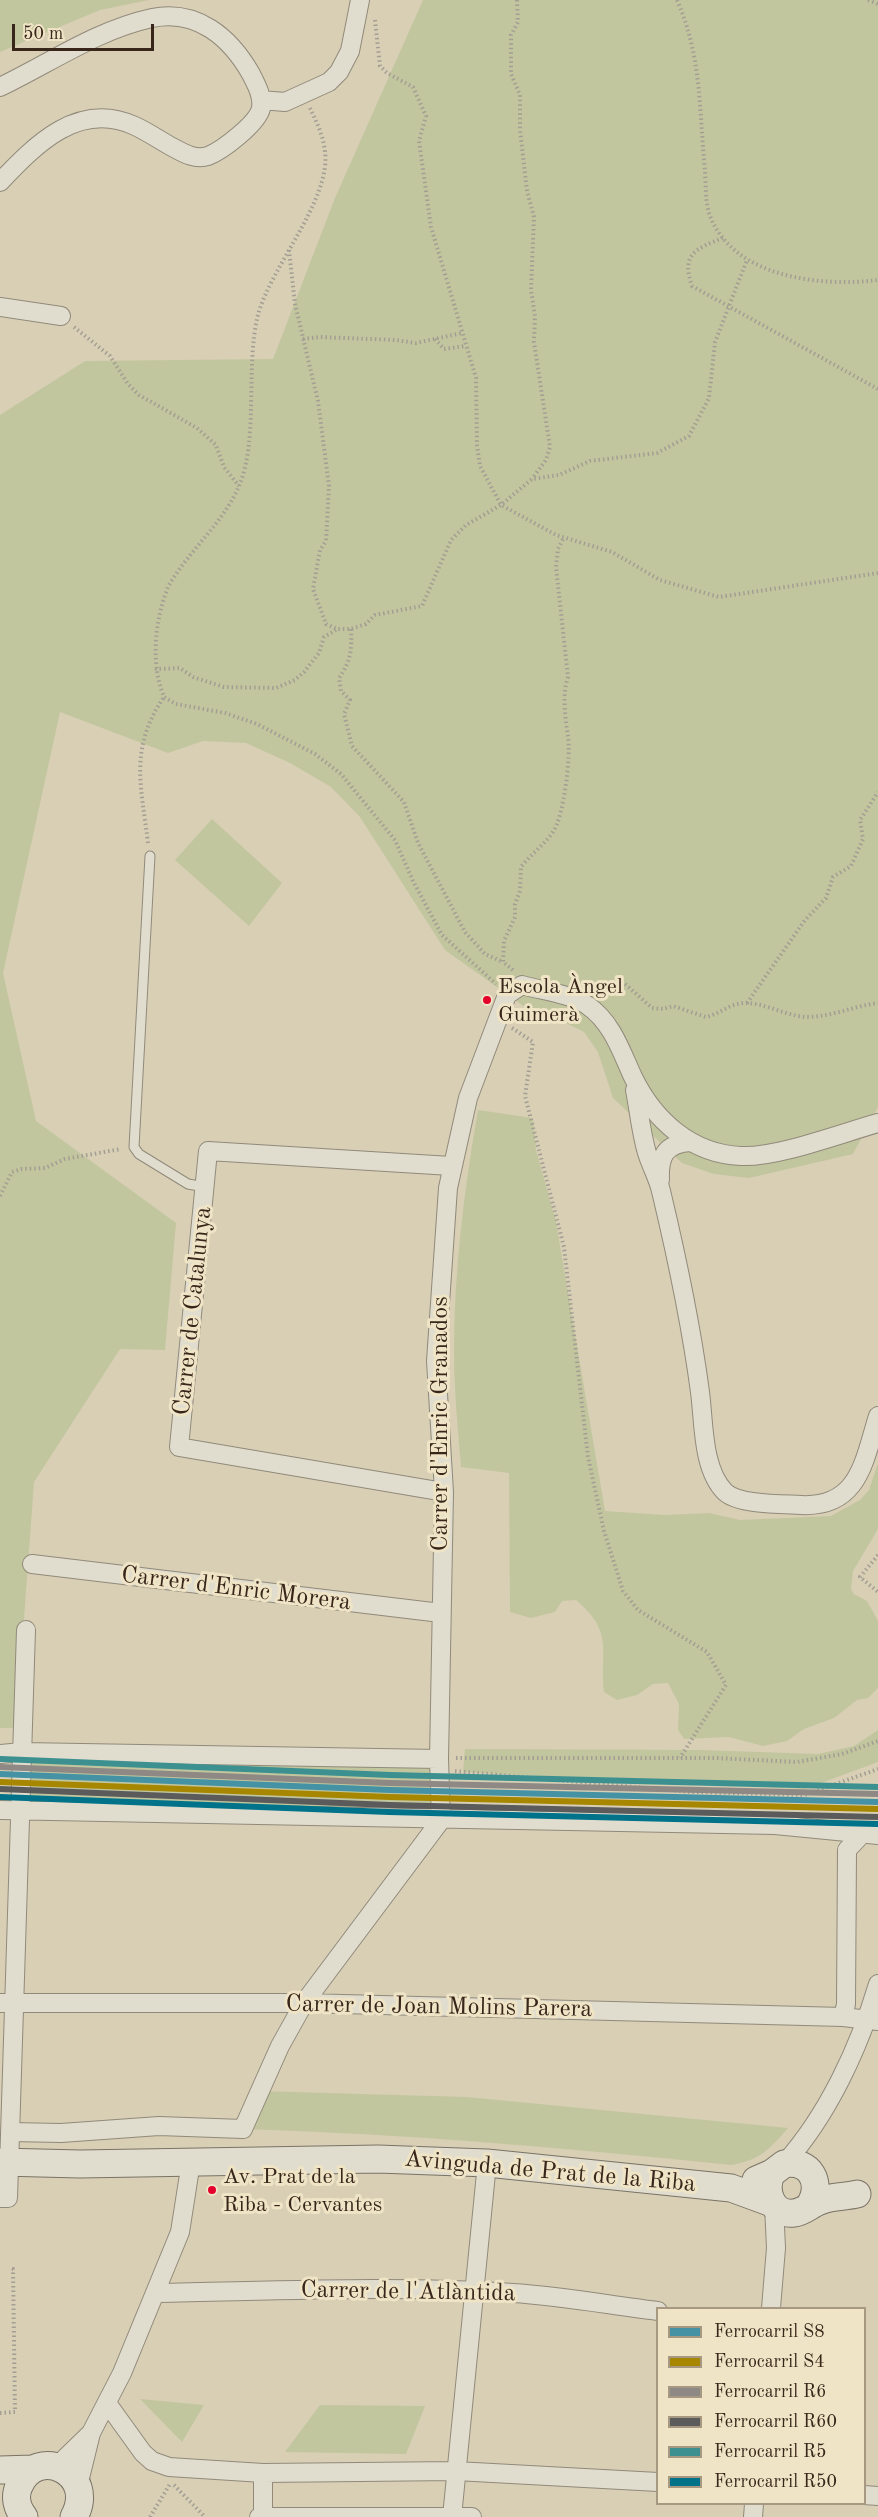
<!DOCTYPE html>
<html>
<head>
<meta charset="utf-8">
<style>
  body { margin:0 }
  #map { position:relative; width:878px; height:2517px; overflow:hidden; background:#d8cfb5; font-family:"Old Standard TT",serif }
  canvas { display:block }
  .legend { position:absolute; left:656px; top:2307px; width:210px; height:198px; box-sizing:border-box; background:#efe4c6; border:2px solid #a69881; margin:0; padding:8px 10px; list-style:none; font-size:18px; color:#38261a }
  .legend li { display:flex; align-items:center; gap:12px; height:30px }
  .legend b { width:30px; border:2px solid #a69881 }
  .scale { position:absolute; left:12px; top:24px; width:142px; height:27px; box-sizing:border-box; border:3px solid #38261a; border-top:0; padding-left:8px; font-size:18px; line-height:21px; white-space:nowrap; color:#38261a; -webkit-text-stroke:4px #efe4c6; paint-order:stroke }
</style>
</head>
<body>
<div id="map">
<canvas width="878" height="2517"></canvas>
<ul class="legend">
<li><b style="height:8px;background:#4492a3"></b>Ferrocarril S8</li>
<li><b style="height:8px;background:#a78600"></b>Ferrocarril S4</li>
<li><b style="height:8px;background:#8e8985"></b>Ferrocarril R6</li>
<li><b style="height:8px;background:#5b5b5b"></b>Ferrocarril R60</li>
<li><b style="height:8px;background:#3c9190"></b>Ferrocarril R5</li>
<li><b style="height:8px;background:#00738a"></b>Ferrocarril R50</li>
</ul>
<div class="scale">50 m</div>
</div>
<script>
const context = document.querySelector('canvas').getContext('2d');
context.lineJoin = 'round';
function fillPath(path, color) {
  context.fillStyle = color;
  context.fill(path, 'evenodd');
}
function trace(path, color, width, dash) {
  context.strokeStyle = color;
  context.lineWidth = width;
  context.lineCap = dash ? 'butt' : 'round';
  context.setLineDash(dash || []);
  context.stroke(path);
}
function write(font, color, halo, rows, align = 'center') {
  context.font = font + ' "Old Standard TT",serif';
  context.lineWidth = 6;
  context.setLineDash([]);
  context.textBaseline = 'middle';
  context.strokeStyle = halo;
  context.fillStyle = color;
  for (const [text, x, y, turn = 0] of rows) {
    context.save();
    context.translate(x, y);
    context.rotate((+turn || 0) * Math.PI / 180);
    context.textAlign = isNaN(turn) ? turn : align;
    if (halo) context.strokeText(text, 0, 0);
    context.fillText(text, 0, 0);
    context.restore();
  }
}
fillPath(new Path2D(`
  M0,0h149l-49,10 -100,42z
  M423,0h455v1107l-25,47 -104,24 -35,-4 -32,-11 -69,-65 -15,-46 -14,-20 -26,-13 -29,-9 -84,-60 -85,-133 -29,-30 -41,-24 -44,-20 -43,-2 -35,12 -108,-41 -57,261 33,148 140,102 -11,127 -45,-1 -86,133 -18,246h-16v-1313l85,-54 188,-2 62,-161z
  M212,819l70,64 -33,43 -74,-66z
  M478,1110l55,8 3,32 20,72 49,289 60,4 44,-2 31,7 91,-4 29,-16 9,-10 9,-27v66l-25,42 -2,18 3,5 13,7 11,20v67l-10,10 -11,2 -23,18 -30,11 -17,12 -24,5 -34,-9 -45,2 -6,-9 1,-26 -11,-21 -15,1 -16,11 -20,5 -13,-8c-4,-43 10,-60 -28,-92l-14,1 -7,11 -24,6 -21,-6 -1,-139 -48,-6c-3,-38 -7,-76 -7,-115 0,-81 10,-162 24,-242z
  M878,1730v32l-73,27 -342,-17 2,-23 235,1 118,4 36,-8z
  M22,1752l413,17 2,47 -417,-5z
  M258,2091l209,6 321,31c-19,22 -28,32 -57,37 -163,-17 -325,-31 -488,-36z
  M140,2399l64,6 -22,37z
  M320,2405l105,1 -19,48 -121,-2z`), '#c2c69e');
const lane = new Path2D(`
  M150,856l-16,291 5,7 49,30 17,3`);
const street = new Path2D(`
  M0,87c50,-24 97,-57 152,-69 45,-9 78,19 99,56 5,10 12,22 10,34 -3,15 -38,42 -53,48 -12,4 -23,-2 -34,-8 -13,-7 -26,-16 -39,-22 -56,-26 -99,18 -135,56
  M261,100l24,2 44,-20 10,-10 11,-21 10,-51
  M0,307l61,9
  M635,1090c4,21 6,43 12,63 4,13 11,25 14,38 16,67 30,133 39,201 4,30 2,77 25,100 14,13 57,12 76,13 58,3 63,-44 77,-89
  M660,1180c-1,-24 5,-36 30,-38
  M444,1492l-265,-45 29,-296 243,15
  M32,1564l409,49
  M0,1754l22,-2 417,7
  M0,1810l775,15 103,10
  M441,1820l-2,-61 5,-267 -8,-131 12,-173 20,-90 39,-103 15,-10c21,6 46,8 65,20 25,17 34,46 46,72 21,43 58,77 108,79 35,2 101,-23 137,-33
  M0,2003h304l539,14 35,4
  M843,2017l3,-13 1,-154 15,-16
  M10,2132l51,1 98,-7 84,3 37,-83 24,-43 137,-183
  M784,2164c44,-49 75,-116 94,-180
  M0,2198h8l18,-568
  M157,2293c118,-2 237,-8 356,0 48,3 96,12 145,18
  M771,2308l5,-60 -2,-43
  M107,2403l36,50 9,8 17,6 94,6 193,-2 202,11
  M56,2467l35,-34
  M78,2486l13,-53 31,-60 58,-141 11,-70
  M864,2495l14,1
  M263,2516v-43
  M259,2517h213
  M452,2517l35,-354
  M753,2517l1,-13`);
const secondary = new Path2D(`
  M0,2162l80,2 298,-5 109,4 244,25 41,15
  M772,2173c-9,16 -1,43 22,40 10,-1 17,-9 26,-12 11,-5 25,-4 37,-7
  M756,2180l16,-7 12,-9c26,-5 39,19 26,41
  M0,2470l33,-1
  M24,2517c-7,-9 -10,-20 -5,-31 18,-42 79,-13 55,31`);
trace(lane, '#918a7a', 11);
trace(street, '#918a7a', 20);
trace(secondary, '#7a7365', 29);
trace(new Path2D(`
  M517,0l1,22 -7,13v39l9,21v35l7,61 7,26 -3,73 4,26 -1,26 16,105 -4,13 -14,19
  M677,0c25,57 22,110 28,171 1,14 0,32 5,45 24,62 111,71 168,64
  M868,0l10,4
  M375,20l5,46 7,7 26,14 13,29 -7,25 12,86 45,151 1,67 3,21 21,39 55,30 56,17 48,28 59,17 159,-24
  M310,108c6,13 14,29 15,44 6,48 -54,114 -67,163 -13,51 1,125 -19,171 -16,38 -51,65 -71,101 -13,33 -18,76 -4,110l12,7 49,9 32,11 58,30 26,20 54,66 19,43 28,52 54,49
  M723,238c-28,11 -42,16 -31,48l186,103
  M289,250l6,54 23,97 11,85 -3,55 -6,9 -7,39 13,35 11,5h14l15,-5 9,-9 47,-9 29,-66 15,-15 35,-20 31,-26 27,-4 31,-14 67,-8 32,-17 20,-38 6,-56 32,-82
  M74,327l36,29 18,28 11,11 58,33 19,17 8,22 15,19
  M303,339l17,-2 75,3 21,3 46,-10
  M435,339l9,10 21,-3
  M351,629c1,20 0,32 -12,49l2,13 9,9 -6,14 8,32 52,56 14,41 47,89 20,22 18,8
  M155,669l25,-1 13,9 31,10 52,1 19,-8 9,-8 15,-19 5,-16 12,-7
  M148,843c-7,-58 -19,-95 16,-146
  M513,970l-10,-8 1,-21 11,-24v-13l5,-13 1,-24c10,-13 23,-22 32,-35 11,-16 18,-76 15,-96 -3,-19 -6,-42 0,-59l-12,-110 2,-18 6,-12
  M602,994l11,-9 11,-2 28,25 11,1 10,-3 33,11c14,-3 24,-14 39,-14 22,0 42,14 64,14 25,-1 45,-11 69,-14
  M747,1003l58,-83 21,-22 7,-21 18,-11 12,-27 -3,-19 18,-28
  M512,1028l21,14 -8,54 39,151 24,210 16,74 19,60 15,19 69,42 19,33 -46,73
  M0,1196l12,-24 10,-3 23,-1 20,-9 56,-10
  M878,1555l-18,22 18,15
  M456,1758h259l82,4 45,-8 36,-13
  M455,1771l237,21 113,3 73,-26
  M0,2413l15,-1 -2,-143h-4
  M174,2485l31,32
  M150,2517l20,-33`), '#a39e93', 4, [1.5, 3]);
trace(lane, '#e0dcce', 9);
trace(street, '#e0dcce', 18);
trace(secondary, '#e0dcce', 27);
trace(new Path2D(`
  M0,1774l390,16 488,12`), '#4492a3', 6);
trace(new Path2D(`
  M0,1782l390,15 488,12`), '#a78600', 6);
trace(new Path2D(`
  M0,1767l390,16 488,11`), '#8e8985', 6);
trace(new Path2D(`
  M0,1789l390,16 488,12`), '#5b5b5b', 6);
trace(new Path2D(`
  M1,1759l389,16 488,12`), '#3c9190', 6);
trace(new Path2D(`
  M0,1797l389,15 488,12`), '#00738a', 6);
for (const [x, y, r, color] of [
  [487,1000,5,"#e4002b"],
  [212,2190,5,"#e4002b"]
]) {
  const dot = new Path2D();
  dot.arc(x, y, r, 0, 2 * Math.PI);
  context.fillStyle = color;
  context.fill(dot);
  trace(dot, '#efe4c6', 2);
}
write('22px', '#38261a', '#efe4c6', [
  ["Escola Àngel",498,987],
  ["Guimerà",498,1015],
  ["Av. Prat de la",223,2177],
  ["Riba - Cervantes",223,2205]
], 'left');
write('24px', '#38261a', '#efe4c6', [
  ["Carrer de Catalunya",193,1311,-84],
  ["Carrer d'Enric Granados",441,1424,-90],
  ["Carrer d'Enric Morera",236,1589,7],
  ["Carrer de Joan Molins Parera",439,2007,1],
  ["Avinguda de Prat de la Riba",550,2172,5],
  ["Carrer de l'Atlàntida",408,2292,1]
]);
</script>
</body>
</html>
